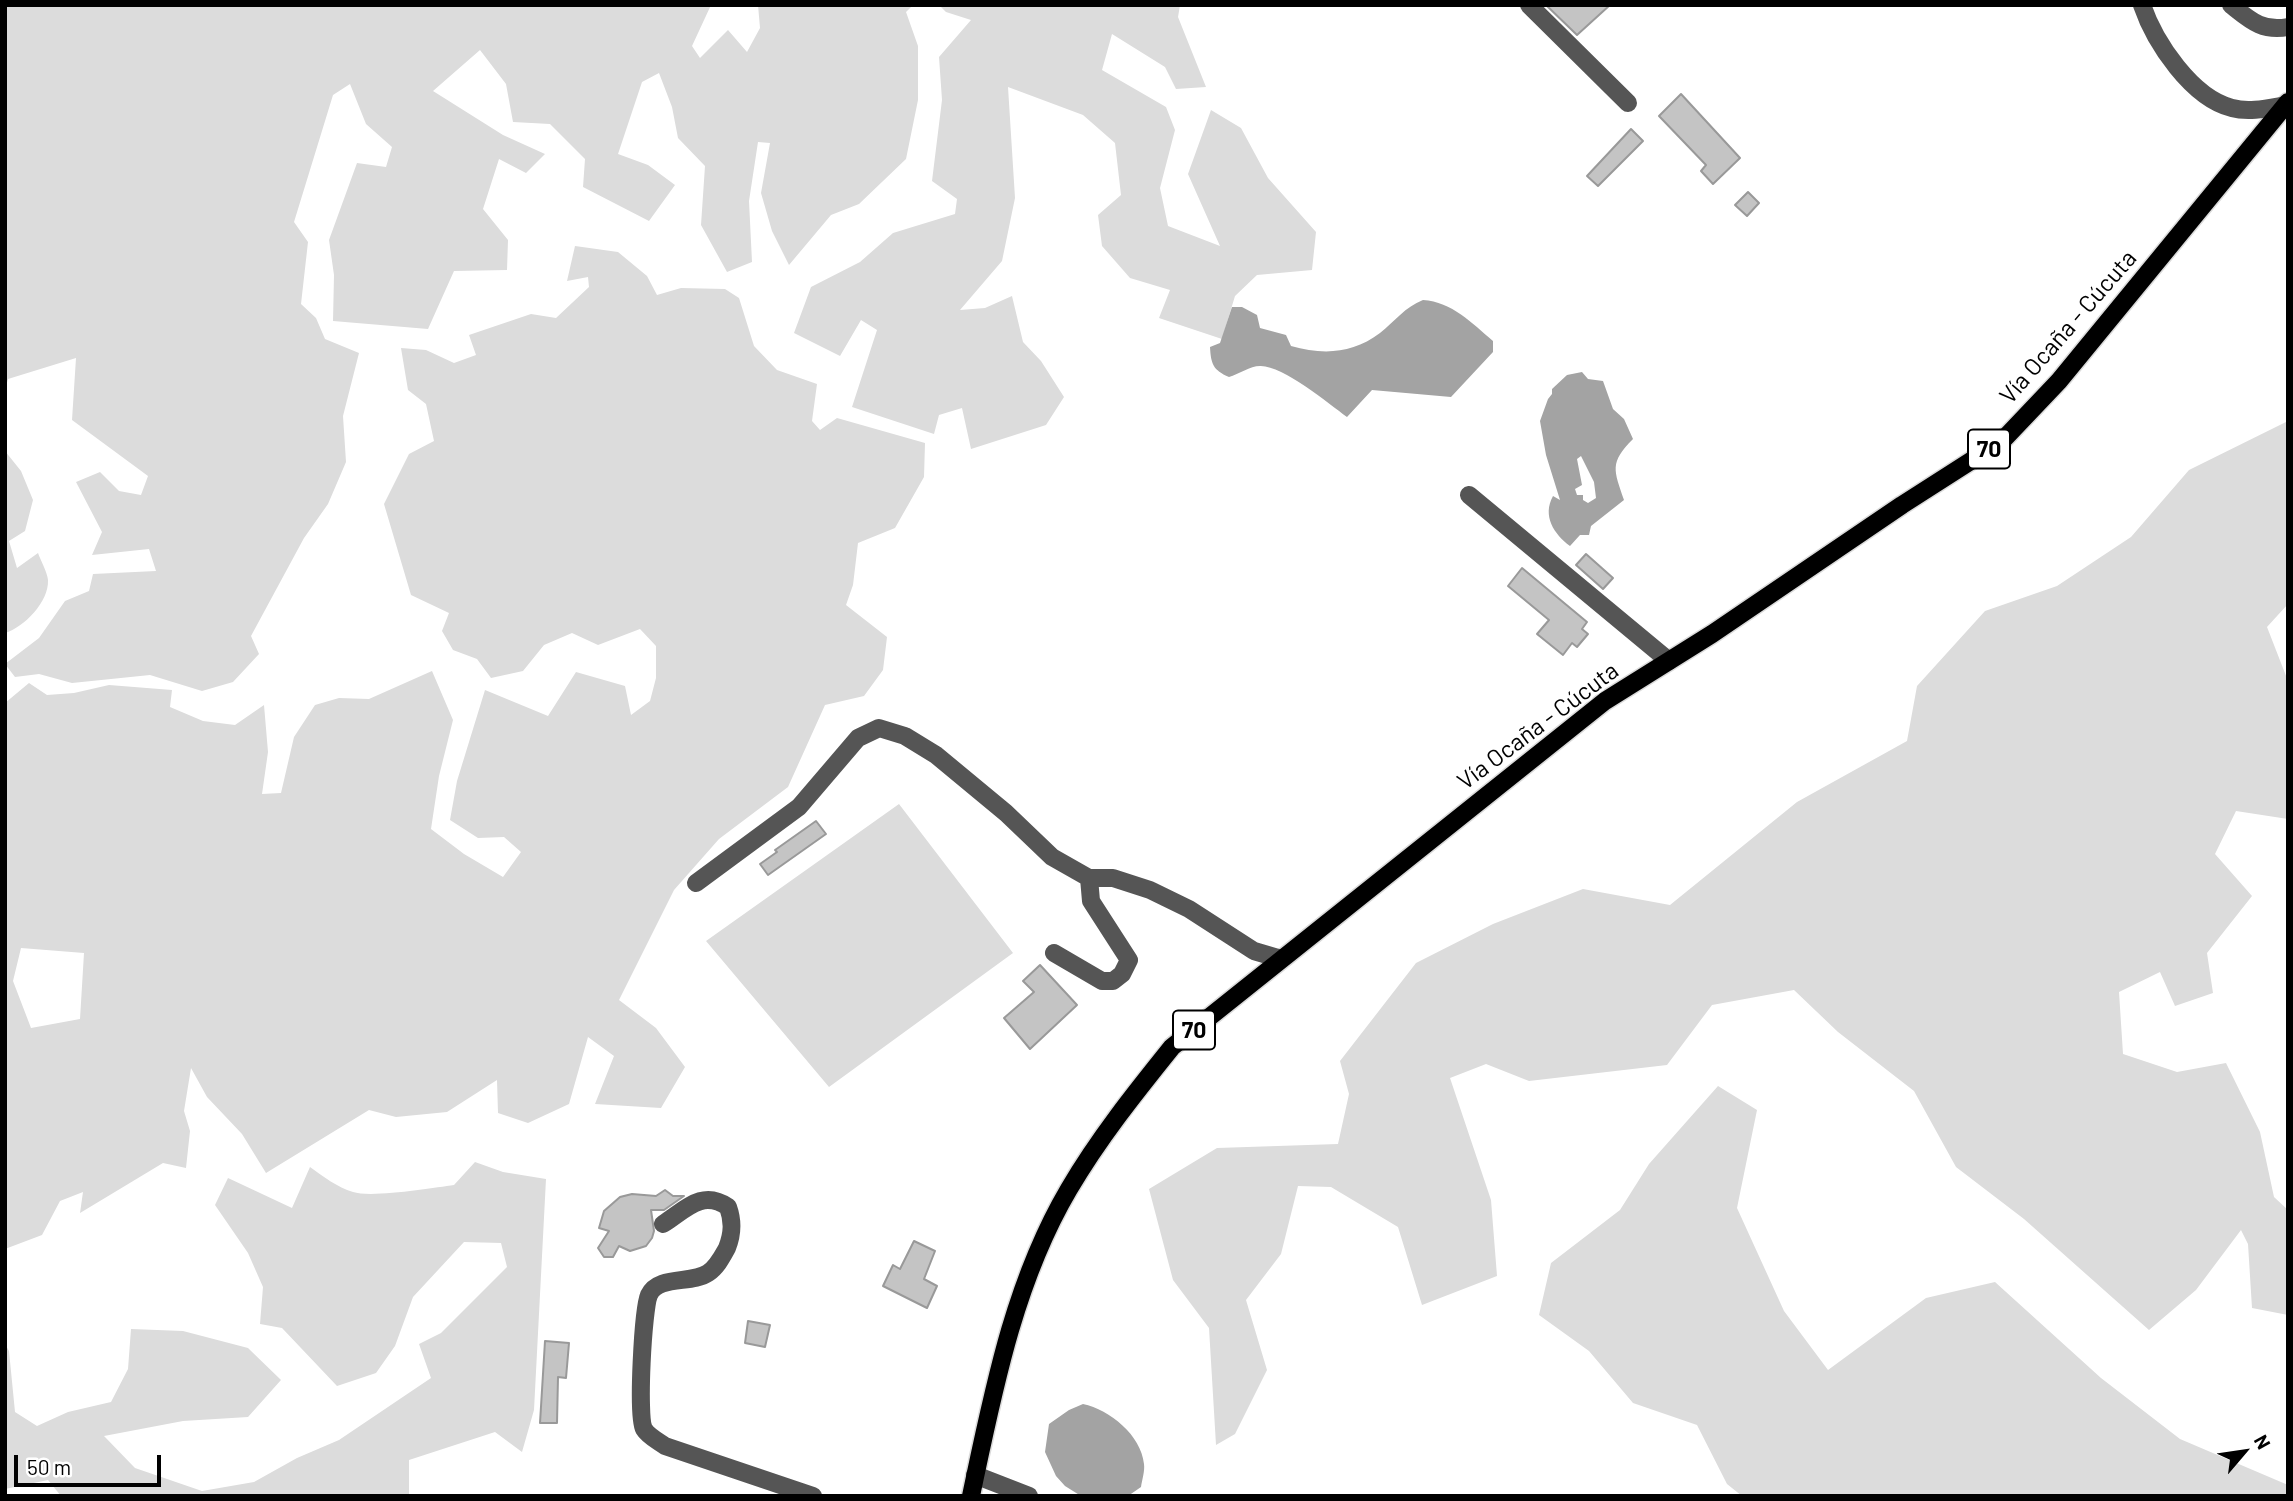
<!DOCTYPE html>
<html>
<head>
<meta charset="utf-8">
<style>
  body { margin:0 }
  #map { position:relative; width:2293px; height:1501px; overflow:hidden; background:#fff; font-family:Barlow,sans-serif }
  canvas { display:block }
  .frame { position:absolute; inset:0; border:7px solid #000; pointer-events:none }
  .north { position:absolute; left:2209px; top:1417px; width:70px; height:70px; -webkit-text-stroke:5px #fff; paint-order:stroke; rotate:61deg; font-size:19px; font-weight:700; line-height:28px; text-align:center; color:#000 }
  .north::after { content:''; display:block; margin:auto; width:24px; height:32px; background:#000; clip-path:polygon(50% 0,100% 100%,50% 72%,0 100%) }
  .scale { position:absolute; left:14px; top:1455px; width:147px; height:32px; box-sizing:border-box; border:4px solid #000; border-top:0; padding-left:9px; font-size:21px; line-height:24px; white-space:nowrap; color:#000; -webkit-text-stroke:5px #fff; paint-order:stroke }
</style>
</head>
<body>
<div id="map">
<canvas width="2293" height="1501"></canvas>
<div class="frame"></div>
<div class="north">N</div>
<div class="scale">50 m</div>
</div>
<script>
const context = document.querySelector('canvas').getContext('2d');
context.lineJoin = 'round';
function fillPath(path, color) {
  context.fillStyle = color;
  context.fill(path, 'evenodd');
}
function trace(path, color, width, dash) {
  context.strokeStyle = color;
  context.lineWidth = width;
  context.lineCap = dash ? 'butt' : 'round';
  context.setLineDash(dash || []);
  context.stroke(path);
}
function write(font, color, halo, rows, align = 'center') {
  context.font = font + ' Barlow,sans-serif';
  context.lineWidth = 5;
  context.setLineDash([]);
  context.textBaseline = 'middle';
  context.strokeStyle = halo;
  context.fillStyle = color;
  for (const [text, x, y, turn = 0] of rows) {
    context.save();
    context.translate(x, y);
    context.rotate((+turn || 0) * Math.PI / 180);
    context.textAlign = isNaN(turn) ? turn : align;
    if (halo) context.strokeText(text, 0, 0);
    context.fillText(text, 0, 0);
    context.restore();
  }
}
fillPath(new Path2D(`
  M5,5h706l-19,41 8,12 28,-28 19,22 13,-24 -2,-23h155l-7,7 12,34v54l-12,59 -47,45 -28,11 -42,50 -17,-34 -11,-38 9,-50 -12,-1 -9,59 3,61 -25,10 -26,-47 4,-59 -27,-28 -6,-31 -13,-34 -17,9 -24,72 30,11 27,20 -26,36 -66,-34 2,-28 -35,-35 -37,-2 -7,-38 -26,-34 -47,41 70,44 42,19 -19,19 -27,-14 -16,50 25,31 -1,30 -53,1 -26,58 -95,-8 1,-46 -5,-35 28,-77 29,4 6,-20 -26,-23 -16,-40 -17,11 -39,127 14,20 -7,62 15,14 9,21 34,14 -16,63 3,46 -18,42 -24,34 -53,98 8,18 -26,28 -31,9 -52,-16 -78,8 -33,-9 -24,3 -10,-13 34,-26 26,-37 24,-10 4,-17 63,-3 -7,-22 -57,6 10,-23 -26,-50 24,-10 19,19 22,4 7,-19 -76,-56 4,-62 -68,21 -3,11z
  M939,5h241l-2,12 28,70 -30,2 -11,-22 -53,-33 -10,36 64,37 9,23 -15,58 8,38 52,20 -32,-72 23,-64 30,18 27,50 48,54 -4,38 -55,5 -22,21 -13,43 -63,-21 11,-28 -40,-12 -28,-32 -4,-31 23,-20 -6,-52 -32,-28 -75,-28 7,111 -13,63 -42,49 25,-2 27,-12 11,46 18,19 23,36 -18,28 -75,24 -9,-41 -23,7 -5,19 -82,-27 25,-77 -16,-10 -21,36 -46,-23 17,-46 49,-25 33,-29 62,-19 2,-15 -25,-18 10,-81 -3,-43 32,-37 -25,-8z
  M575,246l43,6 29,24 10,19 24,-7 44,1 14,9 15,48 23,24 40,14 -5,37 8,9 17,-12 88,25 -1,34 -29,51 -37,15 -5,42 -7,20 41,32 -4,33 -19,26 -39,9 -37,82 -69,52 -45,51 -55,110 37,28 29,39 -24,41 -66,-4 19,-48 -26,-19 -19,67 -41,19 -30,-10 -1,-33 -50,32 -51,5 -27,-7 -103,63 -24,-39 -35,-37 -16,-29 -7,43 6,20 -4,37 -23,-5 -83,50 3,-21 -23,9 -18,34 -37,14v-546l24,-20 18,12 27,-2 35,-8 63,5 -2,17 33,14 32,4 29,-20 4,47 -6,42 19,-1 13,-56 21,-32 24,-7 30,1 63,-28 21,49 -14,56 -8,53 33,25 39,23 18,-25 -17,-15 -26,1 -28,-18 7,-39 28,-91 63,26 28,-44 49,14 6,29 19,-14 6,-23v-32l-16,-17 -42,16 -26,-12 -28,12 -21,26 -32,7 -14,-19 -24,-9 -11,-19 7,-18 -38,-18 -27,-91 25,-50 25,-13 -8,-37 -18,-14 -7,-42 25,2 28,13 22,-8 -7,-20 62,-21 25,4 33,-31 -1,-10 -21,4zM21,948l63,5 -4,66 -49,9 -18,-47z
  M2288,421v183l-21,23 21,54v138l-52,-8 -21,43 37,42 -45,57 6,40 -38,13 -15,-34 -41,20 4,62 54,18 49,-9 34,69 14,65 14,13v105l-36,-7 -4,-64 -7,-14 -45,60 -47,40 -125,-111 -68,-52 -42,-76 -76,-59 -44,-42 -82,15 -45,60 -138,16 -43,-17 -36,14 41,122 6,76 -75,29 -24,-78 -67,-40 -33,-1 -17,68 -35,46 21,70 -32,64 -19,11 -7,-117 -36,-48 -24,-91 68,-41 121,-4 11,-50 -9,-33 76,-98 77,-39 90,-35 87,16 127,-103 110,-61 10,-55 68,-75 72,-25 74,-49 58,-67z
  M5,451l16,20 12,29 -8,31 -16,10 8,27 21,-15c3,8 9,19 10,27 1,22 -24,47 -43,53z
  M899,804l114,149 -184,134 -123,-146z
  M1718,1086l39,24 -20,98 47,103 44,59 98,-72 69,-16 106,96 79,61 108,46v11h-546l-15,-12 -30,-59 -64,-22 -44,-52 -50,-36 12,-52 69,-53 29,-46z
  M475,1162l28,10 43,7 -12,231 -12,42 -27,-20 -86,28v36h-348l-13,-16 -43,9v-145l4,7 6,61 22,14 31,-14 43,-10 17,-33 3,-40 52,2 65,17 33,32 -33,37 -65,4 -79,15 31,32 67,23 52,-9 43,-24 42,-18 92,-62 -12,-34 22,-11 66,-66 -6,-24 -37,-1 -51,55 -18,49 -19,27 -39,13 -55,-58 -22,-4 3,-37 -15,-34 -33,-48 13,-27 64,30 18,-41c14,10 27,20 43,25 18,6 80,-4 101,-7z`), '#dcdcdc');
fillPath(new Path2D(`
  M1423,300c29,2 49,23 70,41v11l-42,45 -79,-7 -25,27c-19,-14 -65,-52 -87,-51 -10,0 -21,8 -31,11 -16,-7 -18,-13 -19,-30l10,-4 12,-36h10l15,8 3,13 26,7 5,11c32,9 61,8 89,-13 15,-12 25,-26 43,-33z
  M1582,372l6,7 15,2 10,28 11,10 9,20c-24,24 -19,31 -9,61l-33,26 -2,9h-9l-10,11c-16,-12 -28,-30 -17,-50l7,4 -14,-45 -6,-34 8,-22 4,-5v-5l15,-14zM1581,456l13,26 2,16 -8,5 -5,-3v-5h-6l-2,-6 7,-4 -5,-26z
  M1083,1404c27,6 58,31 61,60 1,7 -2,16 -3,23l-13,9h-47l-16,-10 -9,-10 -11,-24 4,-28 20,-14z`), '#a3a3a3');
const building = new Path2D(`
  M1546,5h64l-33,30z
  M1681,94l59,64 -27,26 -12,-13 5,-6 -47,-49z
  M1631,129l12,12 -45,45 -11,-10z
  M1748,192l11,11 -12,13 -12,-11z
  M1586,554l27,24 -10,11 -27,-24z
  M1522,568l65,54 -5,7 6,5 -11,13 -5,-4 -9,12 -26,-21 12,-14 -41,-34z
  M816,821l10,13 -58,41 -8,-11 17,-12 -2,-2z
  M1040,965l37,40 -47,44 -26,-31 30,-26 -11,-11z
  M665,1190l8,6h11l-20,14h-13l3,21 -2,7 -6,8 -16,5 -11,-5 -6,11h-9l-6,-9 11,-17 -10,-3 5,-17 16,-14 12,-3 24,2z
  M914,1241l21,10 -11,28 13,7 -10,22 -44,-22 10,-21 7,4z
  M748,1321l22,4 -5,22 -20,-4z
  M545,1341l24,2 -3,35 -8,-1 -1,46h-17z`);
fillPath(building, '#c4c4c4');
trace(building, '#999', 2);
const major = new Path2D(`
  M971,1496c22,-104 43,-214 98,-307 30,-51 66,-96 103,-142l433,-346 107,-67 190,-129 100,-64 57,-60 229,-279`);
trace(major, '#dbdbdb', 21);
trace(new Path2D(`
  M1529,5l99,98
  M2142,5c13,38 50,93 90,103 17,5 37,0 54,-3
  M2231,5c19,15 31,27 57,22
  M1469,495l200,166
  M696,883l103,-76 59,-69 21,-10 26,8 31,19 70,58 46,44 37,21h24l37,12 39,19 65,42 27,8
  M1054,953l48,28h11l9,-7 7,-14 -38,-59 -2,-23
  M663,1224c22,-14 39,-35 65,-17 5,14 5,26 -1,41 -5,9 -10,19 -19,25 -16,11 -50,2 -59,22 -6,14 -12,122 -5,134 4,7 14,12 21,17l148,50
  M975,1475l54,21`), '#555', 18);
trace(major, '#000', 18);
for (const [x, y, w] of [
  [1989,449,42],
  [1194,1030,42]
]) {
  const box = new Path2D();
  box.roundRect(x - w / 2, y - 19.5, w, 39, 5);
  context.fillStyle = '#fff';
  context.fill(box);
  trace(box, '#000', 2);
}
write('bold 23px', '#000', null, [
  ["70",1989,449],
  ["70",1194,1030]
]);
write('24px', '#000', '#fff', [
  ["Vía Ocaña - Cúcuta",2068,327,-49],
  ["Vía Ocaña - Cúcuta",1538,726,-37]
]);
</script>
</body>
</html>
